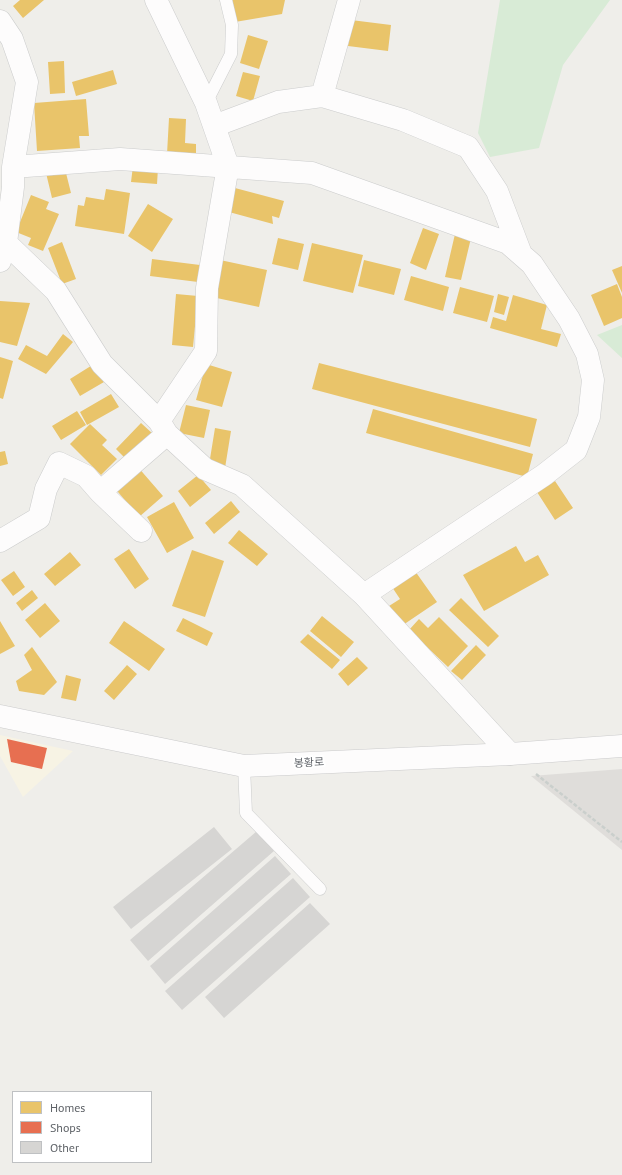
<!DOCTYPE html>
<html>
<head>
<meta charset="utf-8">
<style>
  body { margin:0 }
  #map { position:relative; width:622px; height:1175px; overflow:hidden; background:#efeeea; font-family:"PT Sans",sans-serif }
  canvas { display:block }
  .legend { position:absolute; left:12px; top:1091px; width:140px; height:72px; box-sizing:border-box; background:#fff; border:1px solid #bfc1c3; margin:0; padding:5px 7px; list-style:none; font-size:12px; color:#5f6368 }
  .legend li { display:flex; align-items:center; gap:8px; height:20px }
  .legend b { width:20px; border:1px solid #bfc1c3 }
</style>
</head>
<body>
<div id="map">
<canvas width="622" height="1175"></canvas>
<ul class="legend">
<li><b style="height:11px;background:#e9c46a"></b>Homes</li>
<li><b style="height:11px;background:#e76f51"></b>Shops</li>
<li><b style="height:11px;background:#d6d5d3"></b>Other</li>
</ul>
</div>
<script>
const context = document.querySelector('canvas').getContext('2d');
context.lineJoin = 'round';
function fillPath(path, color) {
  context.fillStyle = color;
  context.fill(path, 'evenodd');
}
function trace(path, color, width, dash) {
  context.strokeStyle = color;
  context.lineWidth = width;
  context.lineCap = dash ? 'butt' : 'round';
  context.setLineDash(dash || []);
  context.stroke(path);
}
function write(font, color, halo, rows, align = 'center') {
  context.font = font + ' "PT Sans","Noto Sans KR",sans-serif';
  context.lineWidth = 4;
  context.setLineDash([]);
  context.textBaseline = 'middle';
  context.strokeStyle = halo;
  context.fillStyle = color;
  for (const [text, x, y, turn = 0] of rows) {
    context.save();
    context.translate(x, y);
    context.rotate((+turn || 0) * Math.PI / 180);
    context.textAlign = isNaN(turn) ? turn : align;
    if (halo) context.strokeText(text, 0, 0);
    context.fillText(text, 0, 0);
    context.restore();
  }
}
fillPath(new Path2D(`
  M0,735l73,16 -50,46 -23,-41z`), '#f7f3e4');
fillPath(new Path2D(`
  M622,769v81l-91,-74z`), '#dfddda');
fillPath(new Path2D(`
  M500,0h110l-47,65 -24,83 -49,9 -12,-24z
  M622,325v33l-25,-23z`), '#d8ebd6');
fillPath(new Path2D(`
  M20,0h24l-21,18 -10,-12z
  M232,0h53l-3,14 -47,8z
  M351,20l40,5 -3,26 -40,-5z
  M248,35l20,6 -9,28 -19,-6z
  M64,61l1,32 -15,1 -2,-32z
  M113,70l4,14 -41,12 -4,-14z
  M243,72l17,4 -7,25 -17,-5z
  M86,99l3,37h-10l1,12 -43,3 -3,-48z
  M169,118l17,1 -1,24 11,1v12l-29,-2z
  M133,166l25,2 -1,16 -26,-2z
  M65,169l6,24 -19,5 -6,-25z
  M235,188l49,13 -5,17 -7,-2 1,8 -44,-12z
  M106,189l24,4 -6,41 -49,-8 3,-21 6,1 2,-9 18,3z
  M31,195l18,7 -3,7 13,5 -16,37 -15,-6 3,-7 -15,-6z
  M148,204l25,15 -21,33 -24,-16z
  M423,228l16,6 -13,36 -16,-7z
  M455,234l16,4 -10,42 -16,-3z
  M278,238l26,6 -6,26 -26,-6z
  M62,242l14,37 -14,5 -14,-36z
  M312,243l51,12 -10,38 -50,-12z
  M152,259l48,6 -2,17 -48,-6z
  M220,260l47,10 -8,37 -47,-10z
  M364,260l37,9 -7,26 -36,-9z
  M622,266v27l-10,-23z
  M411,276l38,11 -6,24 -39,-11z
  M617,284l5,13v21l-18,8 -13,-31z
  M460,287l34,9 -7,26 -34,-9z
  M176,294l22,2 -5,51 -21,-2z
  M498,294l11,3 -5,18 -10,-3z
  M513,295l34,10 -6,24 20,5 -4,13 -67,-19 3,-11 13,4z
  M0,301l30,2 -13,43 -17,-4z
  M63,334l10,8 -27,32 -28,-15 8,-14 21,11z
  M0,357l13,4 -10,38 -3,-1z
  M319,363l218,56 -7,28 -218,-58z
  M94,364l10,18 -24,14 -10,-17z
  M206,364l26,8 -10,35 -26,-7z
  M111,394l8,13 -32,18 -7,-13z
  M186,405l24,5 -6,28 -25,-5z
  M373,409l160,45 -6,23 -161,-44z
  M77,411l9,14 -25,15 -9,-14z
  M141,423l12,11 -26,26 -11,-11z
  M90,424l17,16 -5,5 15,14 -16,16 -31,-31z
  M215,428l16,3 -6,37 -16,-3z
  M5,451l3,13 -8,2v-14z
  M137,466l26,30 -24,21 -26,-31z
  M198,475l13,15 -21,17 -12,-16z
  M555,481l18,27 -18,12 -18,-28z
  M231,501l9,11 -26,22 -9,-11z
  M174,502l20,36 -27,15 -20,-36z
  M239,530l29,24 -11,12 -29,-23z
  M516,546l9,16 13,-7 11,20 -65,36 -21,-36z
  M129,549l20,30 -14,10 -21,-30z
  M192,550l32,11 -19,56 -33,-11z
  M70,552l11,13 -26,21 -11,-12z
  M14,571l11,16 -12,9 -12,-16z
  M415,571l22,31 -34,23 -14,-19 11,-7 -8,-12z
  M32,590l6,8 -16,13 -6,-8z
  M461,598l38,38 -11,11 -39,-37z
  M45,603l15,18 -20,17 -15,-18z
  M322,616l32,26 -13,15 -31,-26z
  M439,617l29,29 -20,21 -39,-37 10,-11 9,9z
  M183,618l30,15 -6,13 -31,-15z
  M0,621l15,25 -15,8z
  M124,621l41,28 -16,22 -40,-28z
  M308,634l32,26 -8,9 -32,-27z
  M476,645l10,10 -24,25 -11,-9z
  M32,647l25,35 -13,13 -25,-4 -3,-10 16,-11 -8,-15z
  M357,657l11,11 -20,18 -10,-12z
  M127,665l10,9 -23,26 -10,-9z
  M66,675l15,4 -5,22 -15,-3z`), '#e9c46a');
fillPath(new Path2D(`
  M7,739l40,9 -5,21 -31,-7z`), '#e76f51');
fillPath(new Path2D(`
  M214,827l18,22 -101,80 -18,-22z
  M257,831l17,20 -126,110 -18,-21z
  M275,856l16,18 -126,110 -15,-18z
  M293,878l17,19 -128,113 -17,-19z
  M310,903l20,21 -106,94 -19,-21z`), '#d6d5d3');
const lane = new Path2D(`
  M206,103l25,-49 1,-29 -6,-25
  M244,766l2,47 74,76`);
const street = new Path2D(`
  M156,0l50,103 22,63 -21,122 -1,63 -47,70
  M0,21l12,18 15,43 -14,85v20l-7,56 -6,18
  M322,96l81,24 65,27 29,44 24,63
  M214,126l64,-24 44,-6 27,-96
  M13,167l107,-8 192,14 196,70 24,21 37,55 18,35 6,26 -4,37 -13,33 -32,25 -180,120
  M6,243l50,48 46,73 57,57 8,13 38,35 37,16 122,110 146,159
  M100,492l67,-58
  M0,541l39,-23 7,-29 13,-26 27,13 14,16 41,39`);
const secondary = new Path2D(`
  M0,716l244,50 266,-12 112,-8`);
trace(lane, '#cbcccc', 13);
trace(street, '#cbcccc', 23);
trace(secondary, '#cacacb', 23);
trace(new Path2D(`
  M536,774l86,68`), '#cacfcc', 2.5, [4, 2]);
trace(lane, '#fdfcfc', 12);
trace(street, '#fdfcfc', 22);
trace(secondary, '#fdfcfc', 22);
write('11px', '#5f6368', '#fff', [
  ["봉황로",309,763,-3]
]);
</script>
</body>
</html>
